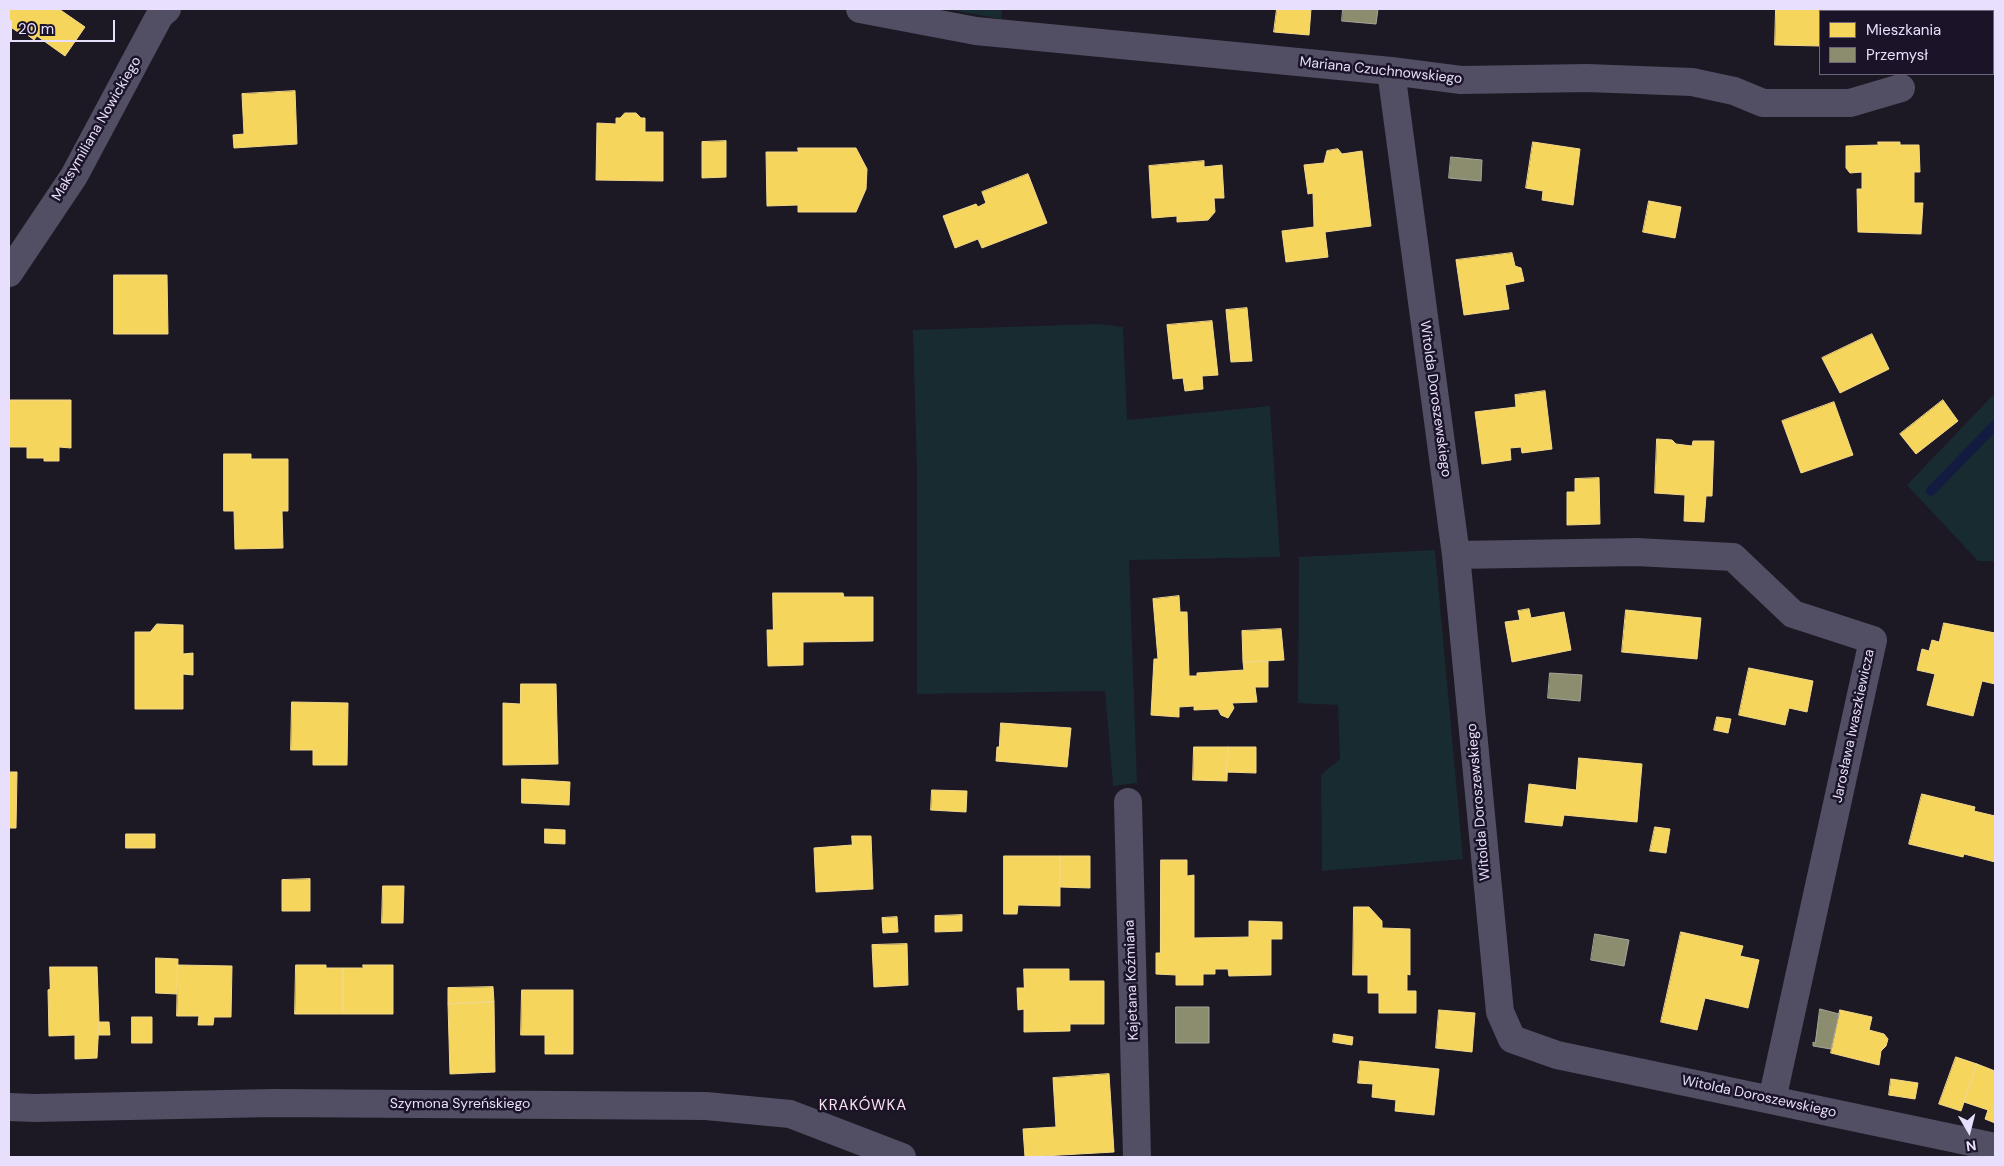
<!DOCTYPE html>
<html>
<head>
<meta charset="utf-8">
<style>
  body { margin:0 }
  #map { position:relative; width:2004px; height:1166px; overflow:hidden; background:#1c1824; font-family:"DM Sans",sans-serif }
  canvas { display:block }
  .frame { position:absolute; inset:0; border:10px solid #e7dffb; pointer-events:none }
  .legend { position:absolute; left:1819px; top:10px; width:175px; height:65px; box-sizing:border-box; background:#1b1428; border:1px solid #6d657c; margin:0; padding:6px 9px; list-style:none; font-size:15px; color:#e7dffb }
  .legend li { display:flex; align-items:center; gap:10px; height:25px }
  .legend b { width:25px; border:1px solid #6d657c }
  .north { position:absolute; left:1944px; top:1106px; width:50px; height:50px; -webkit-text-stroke:4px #1b1428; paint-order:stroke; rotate:172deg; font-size:14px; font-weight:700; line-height:20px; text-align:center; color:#e7dffb }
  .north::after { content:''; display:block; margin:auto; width:18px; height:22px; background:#e7dffb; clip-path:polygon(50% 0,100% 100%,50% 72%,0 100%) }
  .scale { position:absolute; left:10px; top:20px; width:105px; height:22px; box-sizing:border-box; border:2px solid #e7dffb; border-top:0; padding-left:6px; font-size:15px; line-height:18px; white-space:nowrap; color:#e7dffb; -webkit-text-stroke:4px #1b1428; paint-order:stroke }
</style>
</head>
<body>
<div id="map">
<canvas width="2004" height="1166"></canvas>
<div class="frame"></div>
<ul class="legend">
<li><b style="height:14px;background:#f6d55c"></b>Mieszkania</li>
<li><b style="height:14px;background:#8c8c6e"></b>Przemysł</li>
</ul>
<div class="north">N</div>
<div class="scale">20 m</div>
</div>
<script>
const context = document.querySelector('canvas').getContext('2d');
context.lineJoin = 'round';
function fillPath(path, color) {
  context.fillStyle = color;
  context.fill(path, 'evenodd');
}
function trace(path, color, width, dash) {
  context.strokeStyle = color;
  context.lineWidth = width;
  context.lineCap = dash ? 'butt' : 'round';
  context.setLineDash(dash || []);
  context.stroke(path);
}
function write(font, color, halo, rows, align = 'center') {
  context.font = font + ' "DM Sans",sans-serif';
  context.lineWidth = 5;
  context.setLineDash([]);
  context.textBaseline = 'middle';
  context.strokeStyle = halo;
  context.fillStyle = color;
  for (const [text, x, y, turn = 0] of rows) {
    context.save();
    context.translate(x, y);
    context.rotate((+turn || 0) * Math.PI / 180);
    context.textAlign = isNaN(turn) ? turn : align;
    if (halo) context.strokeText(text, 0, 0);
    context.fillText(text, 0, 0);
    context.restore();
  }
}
fillPath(new Path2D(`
  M946,9h56l-1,10z
  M1098,324l25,3 4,93 143,-14 10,151 -151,3 8,223 -24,3 -8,-95 -188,3v-221l-4,-143z
  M1995,393v168h-17l-71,-76z
  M1435,550l28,309 -141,12 -1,-96 19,-16 -2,-54 -40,-2 1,-146z`), '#182b30');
const homes = new Path2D(`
  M9,9h50l26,18 -20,29 -28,-20 -3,4 -14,-11 -2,3 -9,-6z
  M1277,9h34l-2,26 -35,-3z
  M1776,9h67v2h-23v35l-45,-1z
  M1843,9h25v2h-25z
  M1906,9h31v2h-31z
  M295,91l2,53 -63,4 -1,-13 11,-1 -2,-40z
  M625,113h11l5,5h4v14h18v49l-67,-1 1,-57 19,1v-6h4z
  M726,141v36l-24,1v-36z
  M1533,142l47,7 -7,56 -31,-5 1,-9 -17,-3z
  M1878,142h22v3h19l1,27h-6v31h9l-2,31 -63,-2 -1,-43h5v-17l-12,1 -4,-5v-22l32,-1z
  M798,148h58l11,21 -1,20 -10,23h-58v-7l-31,1 -1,-54h32z
  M1338,149l4,5 20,-3 9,75 -46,6 3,25 -42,5 -4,-31 32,-4 -1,-34 -5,1 -4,-29 20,-2 3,-12z
  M1204,161v6l18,-2 2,33h-10l1,14 -7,8 -31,2v-6l-25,2 -3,-52z
  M1028,174l19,49 -65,25 -4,-9 -23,9 -12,-32 33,-12 2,3 8,-4 -4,-11z
  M1649,201l32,6 -6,31 -32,-6z
  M1512,253l3,13 6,2 3,13 -19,4 4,24 -45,6 -8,-55z
  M114,275h53l1,59h-54z
  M1247,308l5,53 -21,1 -5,-52z
  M1212,321l6,54 -16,1 1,13 -18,2 -2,-13 -10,1 -6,-54z
  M1872,334l17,35 -49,24 -18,-35z
  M1545,391l7,58 -30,4 -1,-6 -11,1 1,12 -29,4 -7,-52 41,-5 -1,-12z
  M9,400h62v48l-12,-1v14h-15v-3h-17v-11h-18z
  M1943,400l15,21 -42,33 -16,-20z
  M1834,402l19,53 -52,18 -19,-52z
  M1657,439l15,1 4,4 16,2 1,-5h21l-2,55h-6l-2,26 -20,-1 1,-26 -30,-2z
  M224,454h27v5h37v52h-6l1,37 -48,1 -1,-38h-10z
  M1599,478l1,46 -33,1v-33h8v-13z
  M773,593h70l1,4h29v44l-70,1v23l-35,1 -1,-36h6z
  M1179,596l1,16h7l2,64h8v-3l47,-3 -1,-8 25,-1v26h-13l2,15 -25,1 2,5 -6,10 -7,-3 -3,-6 -24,1v-4l-15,1v10l-28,-2 3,-56h4l-5,-60z
  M1529,609l2,9 33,-6 7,38 -59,12 -7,-40 15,-2 -2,-9z
  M1626,610l75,8 -4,41 -75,-7z
  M1944,623l51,10v51l-13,-3 -9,35 -46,-11 8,-31 -18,-4 5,-21 7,2 3,-11 7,2z
  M157,624l26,1v29l10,-1v22l-10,-1v35h-48v-77h15z
  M1281,629l3,31 -41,2 -1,-31z
  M1749,668l64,13 -6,31 -18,-4 -4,17 -46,-10z
  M521,684h35l2,80 -55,1v-62l17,1z
  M292,702l56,1 -1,62h-34v-15h-22z
  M1717,717l14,2 -3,14 -14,-3z
  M1001,723l70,5 -4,39 -71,-6 1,-14h2z
  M1194,747h34l-1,34 -34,-1z
  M1228,747h28v26l-29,-1z
  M1579,758l63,6 -5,58 -73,-7 -2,11 -37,-4 4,-38 47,6z
  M9,772h8l-1,56h-7z
  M522,779l48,3 -1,23 -47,-2z
  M932,790l35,1 -1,21 -35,-2z
  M1922,794l53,13 -1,4 21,5v46l-31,-8 -1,3 -54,-13z
  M1655,827l15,2 -4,24 -16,-2z
  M545,829l20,1v14l-20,-1z
  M126,834h29v14h-29z
  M852,836h19l2,53 -57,3 -2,-44 38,-3z
  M1004,856h56v50l-42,-1 -1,9h-13z
  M1060,856h30v32l-30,-1z
  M1161,860h26v16l7,-1v63l55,-1v-16l33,1v17h-11v36l-42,1 -1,-7h-13v5h-12v11h-27v-10l-20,-1v-21h4z
  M310,879v32h-28v-31z
  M383,886h21l-1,37h-21z
  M1354,907h15l13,14v7l28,1v46l-3,-1v17h9v22h-37v-20h-11v-18h-15z
  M962,915v16l-27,1v-16z
  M897,917l1,15 -15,1 -1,-15z
  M1681,932l62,14 -3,10 19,4 -11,48 -43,-10 -8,32 -36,-8z
  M907,944l1,41 -34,2 -2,-42z
  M156,958l22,1 -1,35 -21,-1z
  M178,965l54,1 -1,51h-17l-1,8h-15l1,-9h-22z
  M296,965h30v3h17v46h-48z
  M363,965h30v49h-50v-46h20z
  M50,967h47l2,55 -2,36 -22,1v-24l-26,1 -1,-46 2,-1z
  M1024,969h45v12h35v43h-34v7l-46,1v-23l-6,1 -1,-22h7z
  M493,987l1,15 -46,2v-16z
  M522,990h51v64h-28v-19h-24z
  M494,1002l1,70 -45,2 -2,-70z
  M1439,1010l36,3 -3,39 -36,-4z
  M1840,1010l32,7 -3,13 15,4 4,5 -2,7 -5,5 -2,14 -48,-12z
  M132,1017h20v26h-20z
  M99,1022h10l1,13h-11z
  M1334,1034l19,3 -1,8 -19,-3z
  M1956,1057l21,7 -16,47 -22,-7z
  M1360,1061l79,8 -5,46 -39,-4 1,-11 -24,-3 1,-13 -15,-1z
  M1977,1064l18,7v52l-10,-4 3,-9 -24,-8z
  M1109,1074l5,78 -89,5 -2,-28 33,-2 -3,-49z
  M1891,1079l27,4 -3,16 -26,-4z`);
fillPath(homes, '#f6d55c');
trace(homes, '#f2d88c', 1);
const industry = new Path2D(`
  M1343,9h35l-2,15 -34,-3z
  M1451,157l31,3 -1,21 -32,-3z
  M1550,673l32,2 -2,26 -32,-3z
  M1595,934l34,6 -5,26 -33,-6z
  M1176,1007h33v36h-33z
  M1820,1009l19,5 -8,35 -18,-3v-4l2,1z`);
fillPath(industry, '#8c8c6e');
trace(industry, '#a7a598', 1);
trace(new Path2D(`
  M1931,491l64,-66`), '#131c40', 10);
trace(new Path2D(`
  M860,9l116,22 415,40 70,9 126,-2 105,4 42,9 29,12h87l51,-15
  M1391,71l65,484 44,457 12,27 45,16 438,92
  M9,273l65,-97 86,-161 7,-6
  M1456,555l180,-3 97,5 60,57 80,26 -101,460
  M1128,802l9,355
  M9,1107l25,1 239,-5 433,3 84,8 112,43`), '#524e63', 28);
write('14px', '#e7dffb', '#1b1428', [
  ["Mariana Czuchnowskiego",1381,71,6],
  ["Maksymiliana Nowickiego",97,129,-60],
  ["Witolda Doroszewskiego",1435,399,82],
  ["Jarosława Iwaszkiewicza",1854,726,-78],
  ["Witolda Doroszewskiego",1479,802,-95],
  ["Kajetana Koźmiana",1132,980,-92],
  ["Witolda Doroszewskiego",1759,1097,12],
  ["Szymona Syreńskiego",460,1104]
]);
context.letterSpacing = '1px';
write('15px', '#fbe1ed', '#1b1428', [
  ["KRAKÓWKA",863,1106]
]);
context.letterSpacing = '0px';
</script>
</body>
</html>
